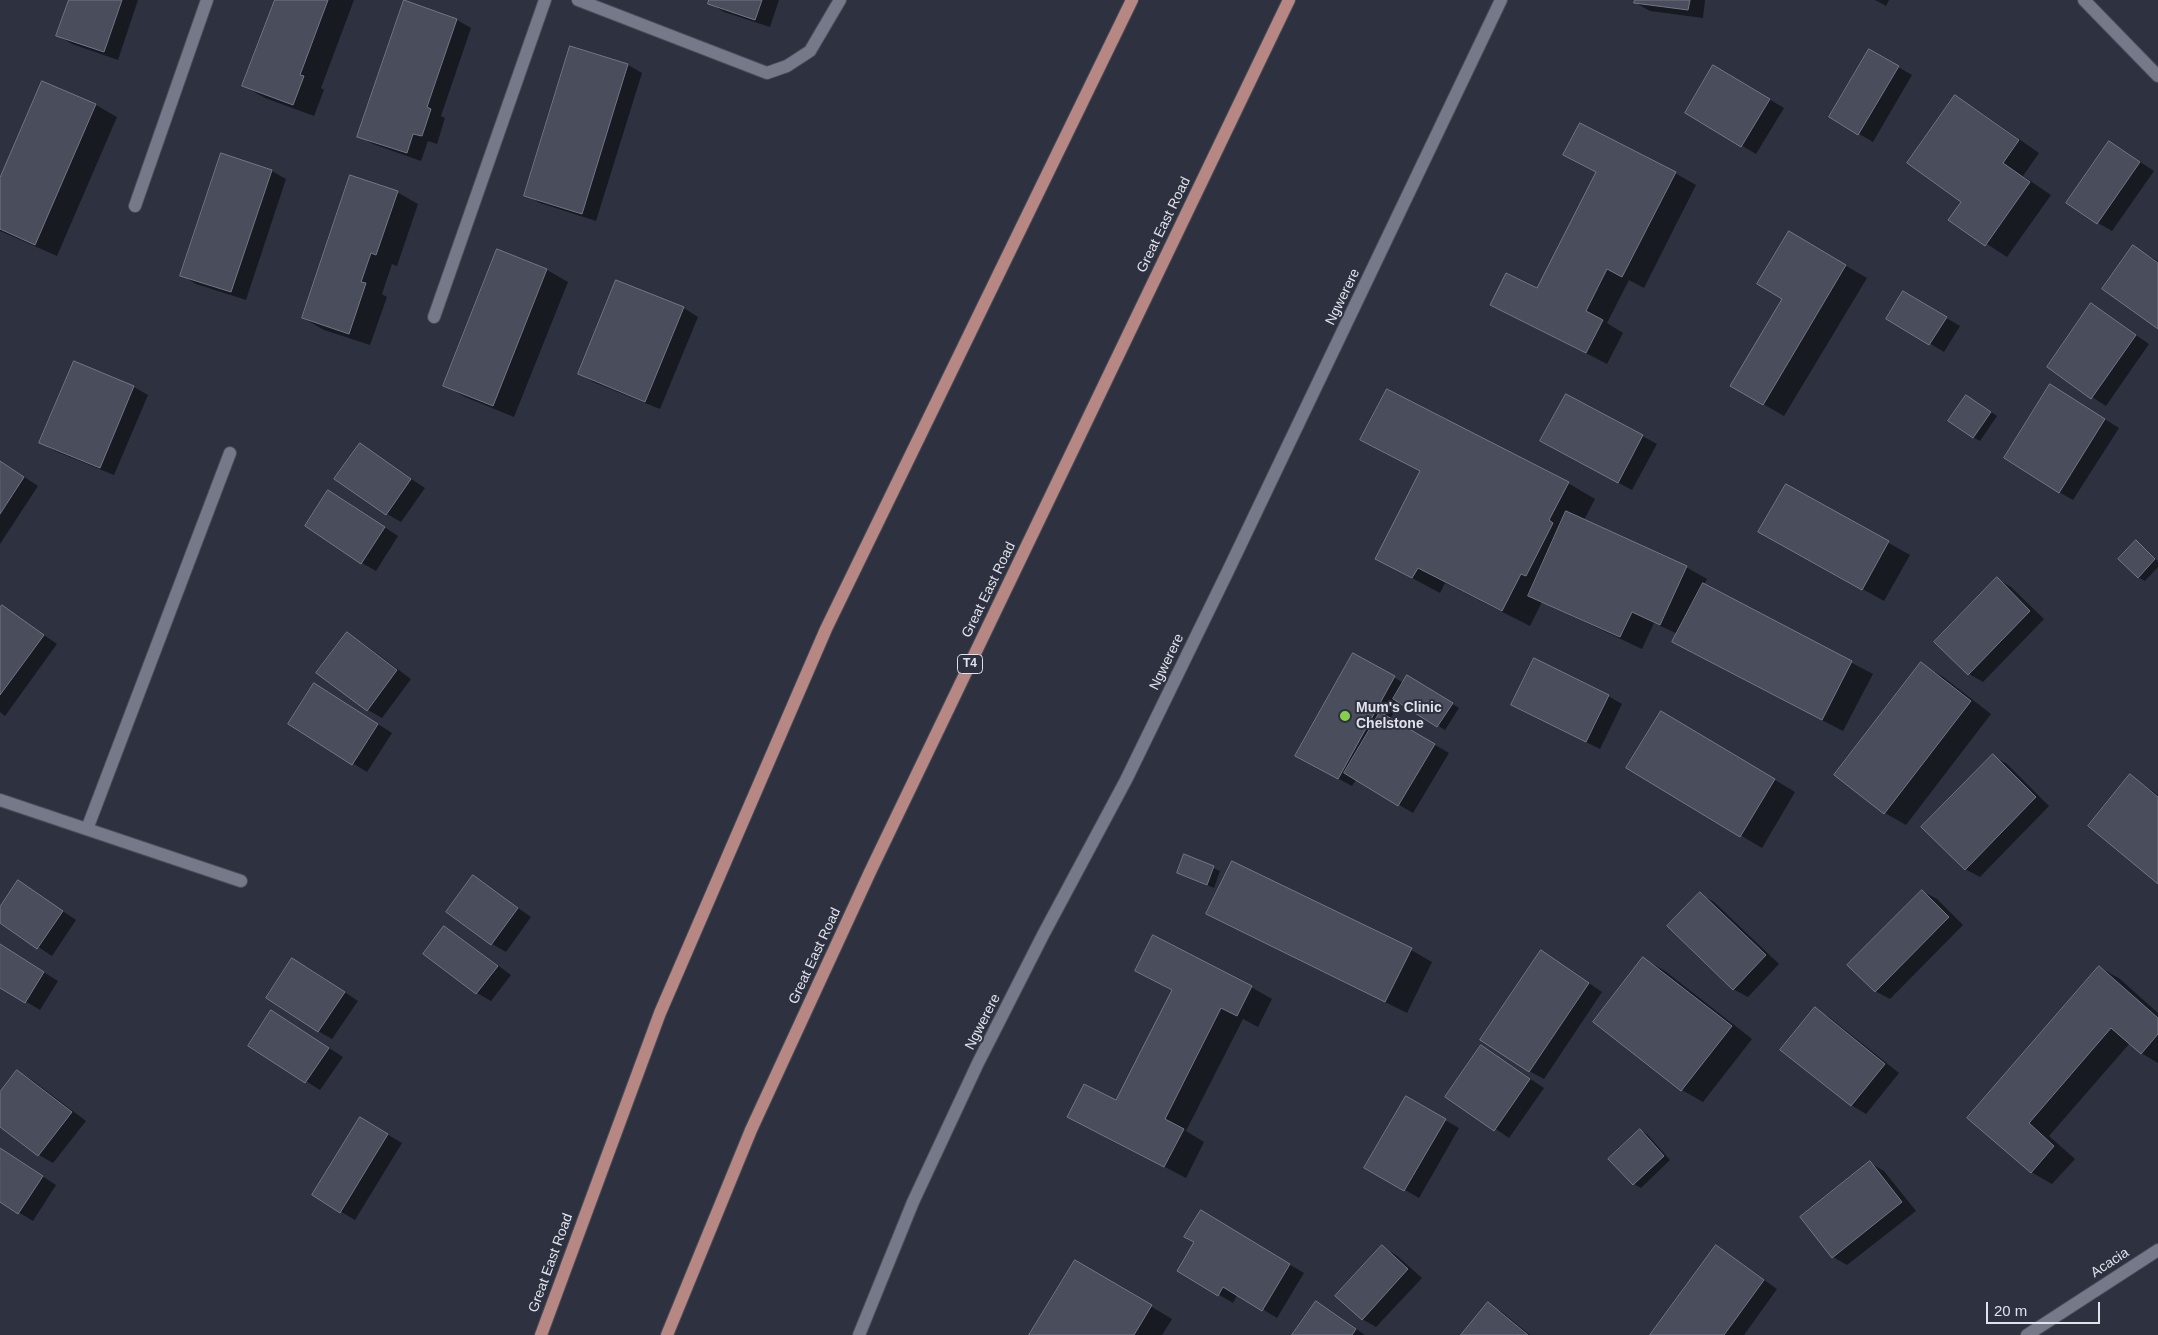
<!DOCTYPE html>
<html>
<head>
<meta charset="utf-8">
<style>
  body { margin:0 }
  #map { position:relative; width:2158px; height:1335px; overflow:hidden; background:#2e313f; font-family:Helvetica,sans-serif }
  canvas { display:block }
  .scale { position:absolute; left:1986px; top:1302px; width:114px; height:22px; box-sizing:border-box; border:2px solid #e0e2ec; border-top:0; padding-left:6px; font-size:15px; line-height:18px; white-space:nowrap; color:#e0e2ec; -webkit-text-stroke:4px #2e313f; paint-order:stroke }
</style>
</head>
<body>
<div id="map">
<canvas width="2158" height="1335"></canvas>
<div class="scale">20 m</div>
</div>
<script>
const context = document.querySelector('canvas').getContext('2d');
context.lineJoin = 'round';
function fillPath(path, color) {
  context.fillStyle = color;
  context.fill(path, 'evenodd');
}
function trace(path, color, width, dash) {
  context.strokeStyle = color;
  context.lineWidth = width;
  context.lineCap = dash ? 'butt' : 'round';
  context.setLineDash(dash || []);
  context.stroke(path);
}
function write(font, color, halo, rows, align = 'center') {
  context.font = font + ' Helvetica,sans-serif';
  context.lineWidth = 4;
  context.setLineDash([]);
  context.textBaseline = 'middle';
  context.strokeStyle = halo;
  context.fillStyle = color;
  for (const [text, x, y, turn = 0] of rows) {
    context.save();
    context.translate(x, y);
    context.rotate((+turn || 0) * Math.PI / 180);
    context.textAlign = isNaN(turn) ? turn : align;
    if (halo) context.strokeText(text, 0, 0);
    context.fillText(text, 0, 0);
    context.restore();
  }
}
fillPath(new Path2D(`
  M70,0h68l-20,60 -46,-16 -14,-8z
  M276,0h78l-33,88 3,2 -10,26 -49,-18 -21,-12z
  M711,0h68l-9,27 -46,-15 -15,-9z
  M1636,0h69l-2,18 -53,-7 -14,-8z
  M1875,0h14l-3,6z
  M457,20l14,8 -30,88 4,2 -8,26 -9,-3 -7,20 -48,-17 -14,-8z
  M571,48l57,17 14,8 -46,148 -56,-18 -15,-8z
  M1870,51l42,24 -39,67 -43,-25z
  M1714,66l70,42 -28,46 -69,-41z
  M1955,97l21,12 63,44 -16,23 28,19 -44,62 -57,-37 13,-19z
  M96,105l21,12 -60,139 -57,-25v-50z
  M2110,142l44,29 -42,60 -14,-8z
  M222,154l50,17 14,8 -40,121 -50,-16 -14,-9z
  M1597,172l78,1 21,12 -52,103 -15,-8 -22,43 16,10 -16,31 -116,-60 46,-14z
  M397,192l21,12 -21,62 -5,-2 -10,30 5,3 -17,48 -46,-15 -21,-12z
  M1810,245l57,33 -83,138 -52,-30 52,-87z
  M2133,247l25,14v66z
  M498,251l49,19 21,12 -54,135 -49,-20 -21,-12z
  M617,281l67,27 14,9 -38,92 -67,-27 -14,-9z
  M1904,293l56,33 -16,26 -56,-34z
  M2092,305l57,39 -43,62 -14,-9z
  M75,362l59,25 14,8 -34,80 -59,-24 -14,-8z
  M2065,394l54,34 -46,72 -14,-8z
  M1567,395l90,49 -25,46 -76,-41z
  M1973,400l24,16 -17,25 -7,-4z
  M1362,440l206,43 27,16 -11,21 102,47 21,12 -3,6 169,89 -30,57 -148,-77 -17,-20 -24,-11 -12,26 -100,-47 -12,24 -85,-43 -5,10 -63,-34 44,-87z
  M360,445l65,43 -24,34 -14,-8z
  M0,461l38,25 -38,58z
  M1786,485l124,70 -26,46 -103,-58z
  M343,500l55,36 -22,35 -14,-8z
  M2136,542l22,19v6l-13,14 -7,-4z
  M1997,579l14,8 33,32 -61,63 -14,-8z
  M2,606l55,38 -52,72 -5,-4v-102z
  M347,634l14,8 50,37 -29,39 -14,-8z
  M1353,655l51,28 4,-6 51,31 -14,22 -45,-28 -10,17 59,34 -36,60 -57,-33 -4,6 -41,-22z
  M1921,664l21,12 49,38 -85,111 -21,-12z
  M329,693l63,40 -25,39 -78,-48z
  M1608,696l14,8 -22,45 -87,-44z
  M1682,724l113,68 -33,56 -134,-80z
  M1993,756l14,8 42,42 -69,71 -15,-8z
  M2131,776l27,19v87z
  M1185,856l35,15 -6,17 -28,-12z
  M473,877l58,40 -25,35 -14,-8z
  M19,882l57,38 -24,36 -52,-34v-13z
  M1922,891l15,8 26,26 -73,74 -15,-8z
  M1700,894l14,8 65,62 -31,33 -15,-8z
  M1208,913l203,37 21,12 -25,51z
  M444,928l14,8 53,39 -20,26 -14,-8 -52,-39z
  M0,945l58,36 -18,29 -40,-24z
  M1644,959l21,12 87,68 -49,63 -21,-12 -88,-68z
  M1555,960l47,32 -58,87 -15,-8z
  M307,967l51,34 -26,38 -14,-8z
  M2099,967l21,12 38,34v50l-17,-10 -11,-10 -81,93 26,23 -23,25 -21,-12 -62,-54z
  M1136,971l115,16 21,12 -14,28 -15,-8 -57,112 18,11 -18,36 -117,-61 48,-15 56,-111z
  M1815,1009l14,8 70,56 -33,41 -15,-9z
  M286,1020l57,37 -23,33 -71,-45z
  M1482,1047l62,41 -35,50 -62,-42z
  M17,1072l15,8 54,41 -33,42 -14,-8 -39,-30v-31z
  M1406,1098l53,30 -40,70 -53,-31z
  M375,1127l27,16 -47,77 -42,-25z
  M1640,1130l7,4 23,26 -29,28 -7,-4z
  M0,1148l56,37 -23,36 -33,-20z
  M1870,1163l14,8 32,40 -69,54 -14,-8z
  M1201,1212l103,61 -27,45 -39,-24 -5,9 -54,-32 17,-29z
  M1716,1246l61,43 -33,46h-92z
  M1382,1247l14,8 26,23 -46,49 -14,-8z
  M1075,1261l97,58 -10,16h-131z
  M1316,1303l15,8 34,24h-71z
  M1488,1304l14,8 28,23h-67z`), '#0007');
const building = new Path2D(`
  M69,0h53l-18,52 -48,-16z
  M275,0h53l-28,75 4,1 -11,29 -51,-19z
  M404,0l53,19 -30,88 4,2 -9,27 -9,-2 -6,19 -50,-16z
  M709,0h53l-7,20 -47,-16z
  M1635,0h55l-2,10 -54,-7z
  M570,46l58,18 -46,150 -58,-18z
  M1869,49l30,17 -41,69 -29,-18z
  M1713,65l57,34 -29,48 -56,-34z
  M42,81l54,23 -61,141 -35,-16v-51z
  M1955,95l64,45 -16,23 27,19 -45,64 -37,-26 13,-18 -54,-39z
  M1580,123l96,49 -54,105 -15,-8 -21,42 17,9 -17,33 -96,-48 16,-32 31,15 59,-116 -33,-17z
  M2109,141l31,21 -43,62 -31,-21z
  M221,153l51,17 -41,122 -51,-16z
  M350,175l48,16 -22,64 -5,-2 -10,29 5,1 -17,51 -47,-16z
  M1789,231l57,34 -83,140 -33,-19 52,-87 -25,-15z
  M2133,245l25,18v66l-56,-40z
  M497,249l50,20 -54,137 -50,-20z
  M616,280l68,27 -39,95 -67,-28z
  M1903,291l44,26 -18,28 -43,-26z
  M2091,303l45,32 -45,64 -44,-32z
  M74,361l60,25 -34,82 -61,-25z
  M2050,384l55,35 -46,74 -55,-35z
  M1387,389l182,93 -20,38 4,3 -27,53 -5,-2 -19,37 -84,-43 -6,10 -37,-19 45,-88 -60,-31z
  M1566,394l77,41 -25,48 -78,-42z
  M1966,395l25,17 -18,26 -25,-17z
  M360,443l51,36 -25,36 -52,-36z
  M0,461l24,16 -24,37z
  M1786,484l103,57 -27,49 -104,-58z
  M328,490l57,37 -24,37 -56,-38z
  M1566,511l121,55 -27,59 -28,-13 -12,25 -92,-41z
  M2136,540l19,19 -17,19 -20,-19z
  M1997,577l33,34 -62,64 -34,-33z
  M1703,583l149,78 -30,59 -150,-78z
  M2,605l42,30 -44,60v-87z
  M347,632l50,38 -30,41 -51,-38z
  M1353,653l42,23 -57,103 -43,-23z
  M1534,658l75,37 -23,47 -75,-37z
  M1921,662l50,39 -87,113 -50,-39z
  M1407,675l46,28 -16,24 -44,-28z
  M314,683l64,41 -26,41 -64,-41z
  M1661,711l114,68 -35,58 -114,-69z
  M1380,712l55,32 -37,62 -54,-33z
  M1993,754l43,43 -71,73 -44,-43z
  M2130,774l28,23v87l-70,-58z
  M1184,854l30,12 -7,19 -30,-12z
  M1232,861l180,87 -27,54 -179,-88z
  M473,875l45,33 -27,37 -45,-33z
  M18,880l45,31 -26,38 -37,-26v-16z
  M1922,890l27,27 -74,75 -28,-27z
  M1700,892l66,63 -33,35 -66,-64z
  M444,926l54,40 -22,28 -53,-40z
  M1153,935l99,51 -15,30 -16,-8 -56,111 19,10 -20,38 -97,-50 17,-33 32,16 56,-110 -37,-19z
  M0,944l44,28 -19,31 -25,-15z
  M1541,950l48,33 -60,89 -49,-32z
  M1643,957l89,69 -51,65 -88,-69z
  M292,958l53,34 -27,40 -52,-34z
  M2099,966l59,52v16l-17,20 -30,-26 -82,95 25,23 -23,27 -64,-55z
  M1815,1007l70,57 -34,42 -71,-56z
  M271,1010l58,38 -24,35 -57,-37z
  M1481,1045l49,34 -36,52 -49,-34z
  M17,1070l55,42 -34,44 -38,-29v-35z
  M1406,1096l40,23 -42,72 -40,-23z
  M360,1117l28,17 -48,79 -28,-18z
  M1640,1129l24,27 -31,29 -25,-26z
  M0,1148l43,28 -25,38 -18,-12z
  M1870,1161l32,41 -70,56 -32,-41z
  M1201,1210l89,54 -28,47 -39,-24 -5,9 -41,-25 17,-29 -10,-5z
  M1382,1245l26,24 -46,51 -27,-24z
  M1716,1245l48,35 -40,55h-74z
  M1075,1260l77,45 -18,30h-105z
  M1316,1301l40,28 -4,6h-60z
  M1488,1302l40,33h-67z`);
fillPath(building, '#4a4d5c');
trace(building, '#727686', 1);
const service = new Path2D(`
  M578,0l189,73 20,-7 23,-15 30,-51
  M135,206l72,-206
  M434,317l111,-317`);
const minor = new Path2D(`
  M2084,0l74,76
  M0,800l241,81
  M87,829l143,-376
  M859,1335l54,-133 65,-139 65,-128 83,-155 101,-207 274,-573`);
const secondary = new Path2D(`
  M2027,1335l131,-85`);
const primary = new Path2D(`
  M541,1335l119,-322 166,-384 306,-629
  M667,1335l84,-205 119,-258 419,-872`);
trace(service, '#4b4d59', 14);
trace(minor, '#4b4d59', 14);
trace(secondary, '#4b4d59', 14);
trace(primary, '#4b4d59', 14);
trace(service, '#757989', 12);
trace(minor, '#757989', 12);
trace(secondary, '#757989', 12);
trace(primary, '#b78783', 12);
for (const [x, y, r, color] of [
  [1345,716,6,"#85cf4c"]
]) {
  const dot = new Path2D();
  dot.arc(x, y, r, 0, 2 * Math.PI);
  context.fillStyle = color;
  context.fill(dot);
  trace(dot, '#2e313f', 2);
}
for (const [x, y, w] of [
  [970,664,25]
]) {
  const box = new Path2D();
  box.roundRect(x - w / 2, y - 9.5, w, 19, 4);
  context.fillStyle = '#2e313f';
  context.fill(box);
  trace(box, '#e0e2ec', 1);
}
write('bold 12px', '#e0e2ec', null, [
  ["T4",970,664]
]);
write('14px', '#e0e2ec', '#2e313f', [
  ["Great East Road",1164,225,-64],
  ["Ngwerere",1343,297,-64],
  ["Great East Road",989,590,-64],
  ["Ngwerere",1167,662,-64],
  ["Great East Road",815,956,-65],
  ["Ngwerere",983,1022,-63],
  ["Great East Road",551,1263,-70],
  ["Acacia",2110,1263,-33]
]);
write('bold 14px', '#e0e2ec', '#2e313f', [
  ["Mum's Clinic",1356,708],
  ["Chelstone",1356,724]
], 'left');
</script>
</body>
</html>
